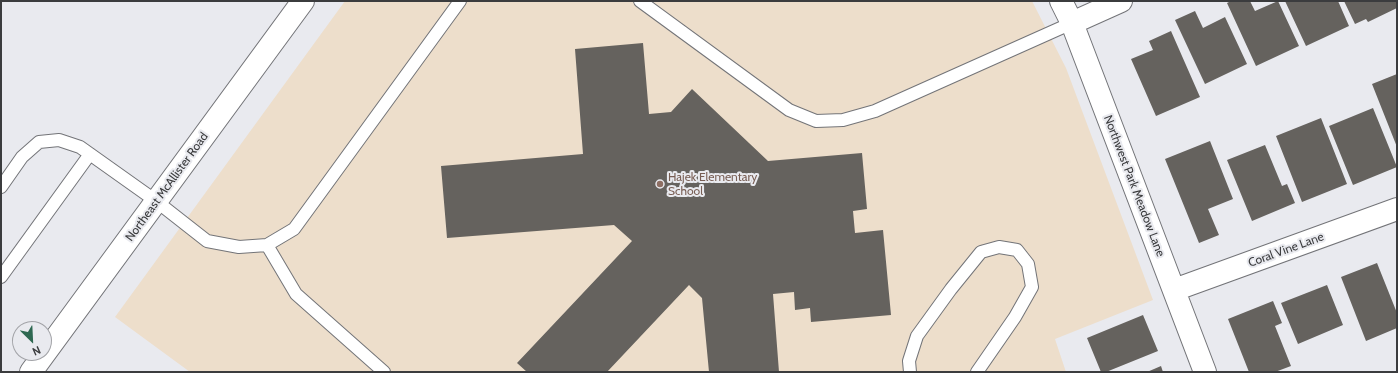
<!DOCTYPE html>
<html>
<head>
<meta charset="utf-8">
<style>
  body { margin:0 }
  #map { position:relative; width:1398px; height:373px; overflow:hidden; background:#e9eaef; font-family:Cabin,sans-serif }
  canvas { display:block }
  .frame { position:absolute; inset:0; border:2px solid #3b3c3e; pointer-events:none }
  .north { position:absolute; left:12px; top:321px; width:40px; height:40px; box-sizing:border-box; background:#e9eaef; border:1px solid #a3a4a8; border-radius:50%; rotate:156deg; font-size:11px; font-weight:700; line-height:16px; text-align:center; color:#3b3c3e }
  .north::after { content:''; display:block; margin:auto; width:14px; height:18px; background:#2e6851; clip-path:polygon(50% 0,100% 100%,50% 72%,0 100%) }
</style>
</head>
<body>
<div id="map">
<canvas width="1398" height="373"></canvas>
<div class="frame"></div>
<div class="north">N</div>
</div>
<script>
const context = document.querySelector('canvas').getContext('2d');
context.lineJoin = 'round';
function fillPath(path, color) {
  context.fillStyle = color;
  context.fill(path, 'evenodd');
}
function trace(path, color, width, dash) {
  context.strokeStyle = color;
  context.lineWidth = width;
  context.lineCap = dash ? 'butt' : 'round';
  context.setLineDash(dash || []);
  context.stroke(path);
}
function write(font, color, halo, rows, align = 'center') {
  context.font = font + ' Cabin,sans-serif';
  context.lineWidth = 4;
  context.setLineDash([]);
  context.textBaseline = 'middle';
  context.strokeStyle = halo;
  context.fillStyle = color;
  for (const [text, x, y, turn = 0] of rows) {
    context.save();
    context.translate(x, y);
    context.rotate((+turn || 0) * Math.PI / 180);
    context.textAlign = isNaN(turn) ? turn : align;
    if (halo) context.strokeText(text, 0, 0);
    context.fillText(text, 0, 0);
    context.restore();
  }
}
fillPath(new Path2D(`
  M345,1h687l34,67 87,232 -98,39 11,33h-876l-75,-55z`), '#eddecb');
fillPath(new Path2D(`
  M1231,1h19l5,10 23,-10 21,45 -43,20 -29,-63z
  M1285,1h53l11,25 -43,20z
  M1344,1h53v7l-29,14 -2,-3 -11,5z
  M1195,11l8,17 22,-11 22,47 -42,20 -30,-64z
  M1171,31l29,66 -44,19 -25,-57 22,-9 -4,-9z
  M643,43l6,71 22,-2 21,-23 76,72 94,-8 5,56 -14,2 2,22 28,-3 8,85 -80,7 -1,-14 -15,2 -1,-18 -21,2 6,78h-70l-7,-74 -13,-13 -82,87h-80l-10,-9 115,-122 -18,-16 -167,13 -6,-72 142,-12 -8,-105z
  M1397,74v73l-25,-63z
  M1373,108l24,59 -44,18 -24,-59z
  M1321,118l26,66 -45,18 -26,-66z
  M1210,141l23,58 -25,10 11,26 -20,8 -34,-84z
  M1265,145l17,41 5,-2 8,19 -43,18 -25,-61z
  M1377,263l20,50v15l-31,13 -25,-64z
  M1327,285l16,40 -45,19 -17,-41z
  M1273,301l9,22 -7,3 16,40 -16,6h-26l-21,-53z
  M1143,315l15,36 -52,21h-5l-14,-34z
  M1161,366l2,6h-16z`), '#65625e');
const lane = new Path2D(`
  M640,1l149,109 27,11 27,-1 32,-9 197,-88
  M1,187l21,-30 17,-15 20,-2 21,7 76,54 51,40 32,6 28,-2 27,-16 166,-228
  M267,245l29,49 88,78
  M1,277l89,-123
  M910,372l-1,-11 8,-25 34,-47 30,-37 18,-5 18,3 11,14 4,23 -17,30 -38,55`);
const street = new Path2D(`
  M1061,1l11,22 133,349
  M1072,23l49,-22
  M1174,290l223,-81`);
const secondary = new Path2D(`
  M31,372l272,-371`);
trace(lane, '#737478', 14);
trace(street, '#737478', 24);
trace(secondary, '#737478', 24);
trace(lane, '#fff', 12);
trace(street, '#fff', 22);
trace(secondary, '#fff', 22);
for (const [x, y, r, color] of [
  [660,184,4,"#8d6e63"]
]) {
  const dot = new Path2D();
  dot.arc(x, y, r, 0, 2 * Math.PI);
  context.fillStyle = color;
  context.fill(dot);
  trace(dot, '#e9eaef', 1.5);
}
write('12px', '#785e54', '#e9eaef', [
  ["Hajek Elementary",668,177],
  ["School",668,191]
], 'left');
write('12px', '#3b3c3e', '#e9eaef', [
  ["Northwest Park Meadow Lane",1134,186,69],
  ["Northeast McAllister Road",167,187,-54],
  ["Coral Vine Lane",1286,250,-20]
]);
</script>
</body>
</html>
